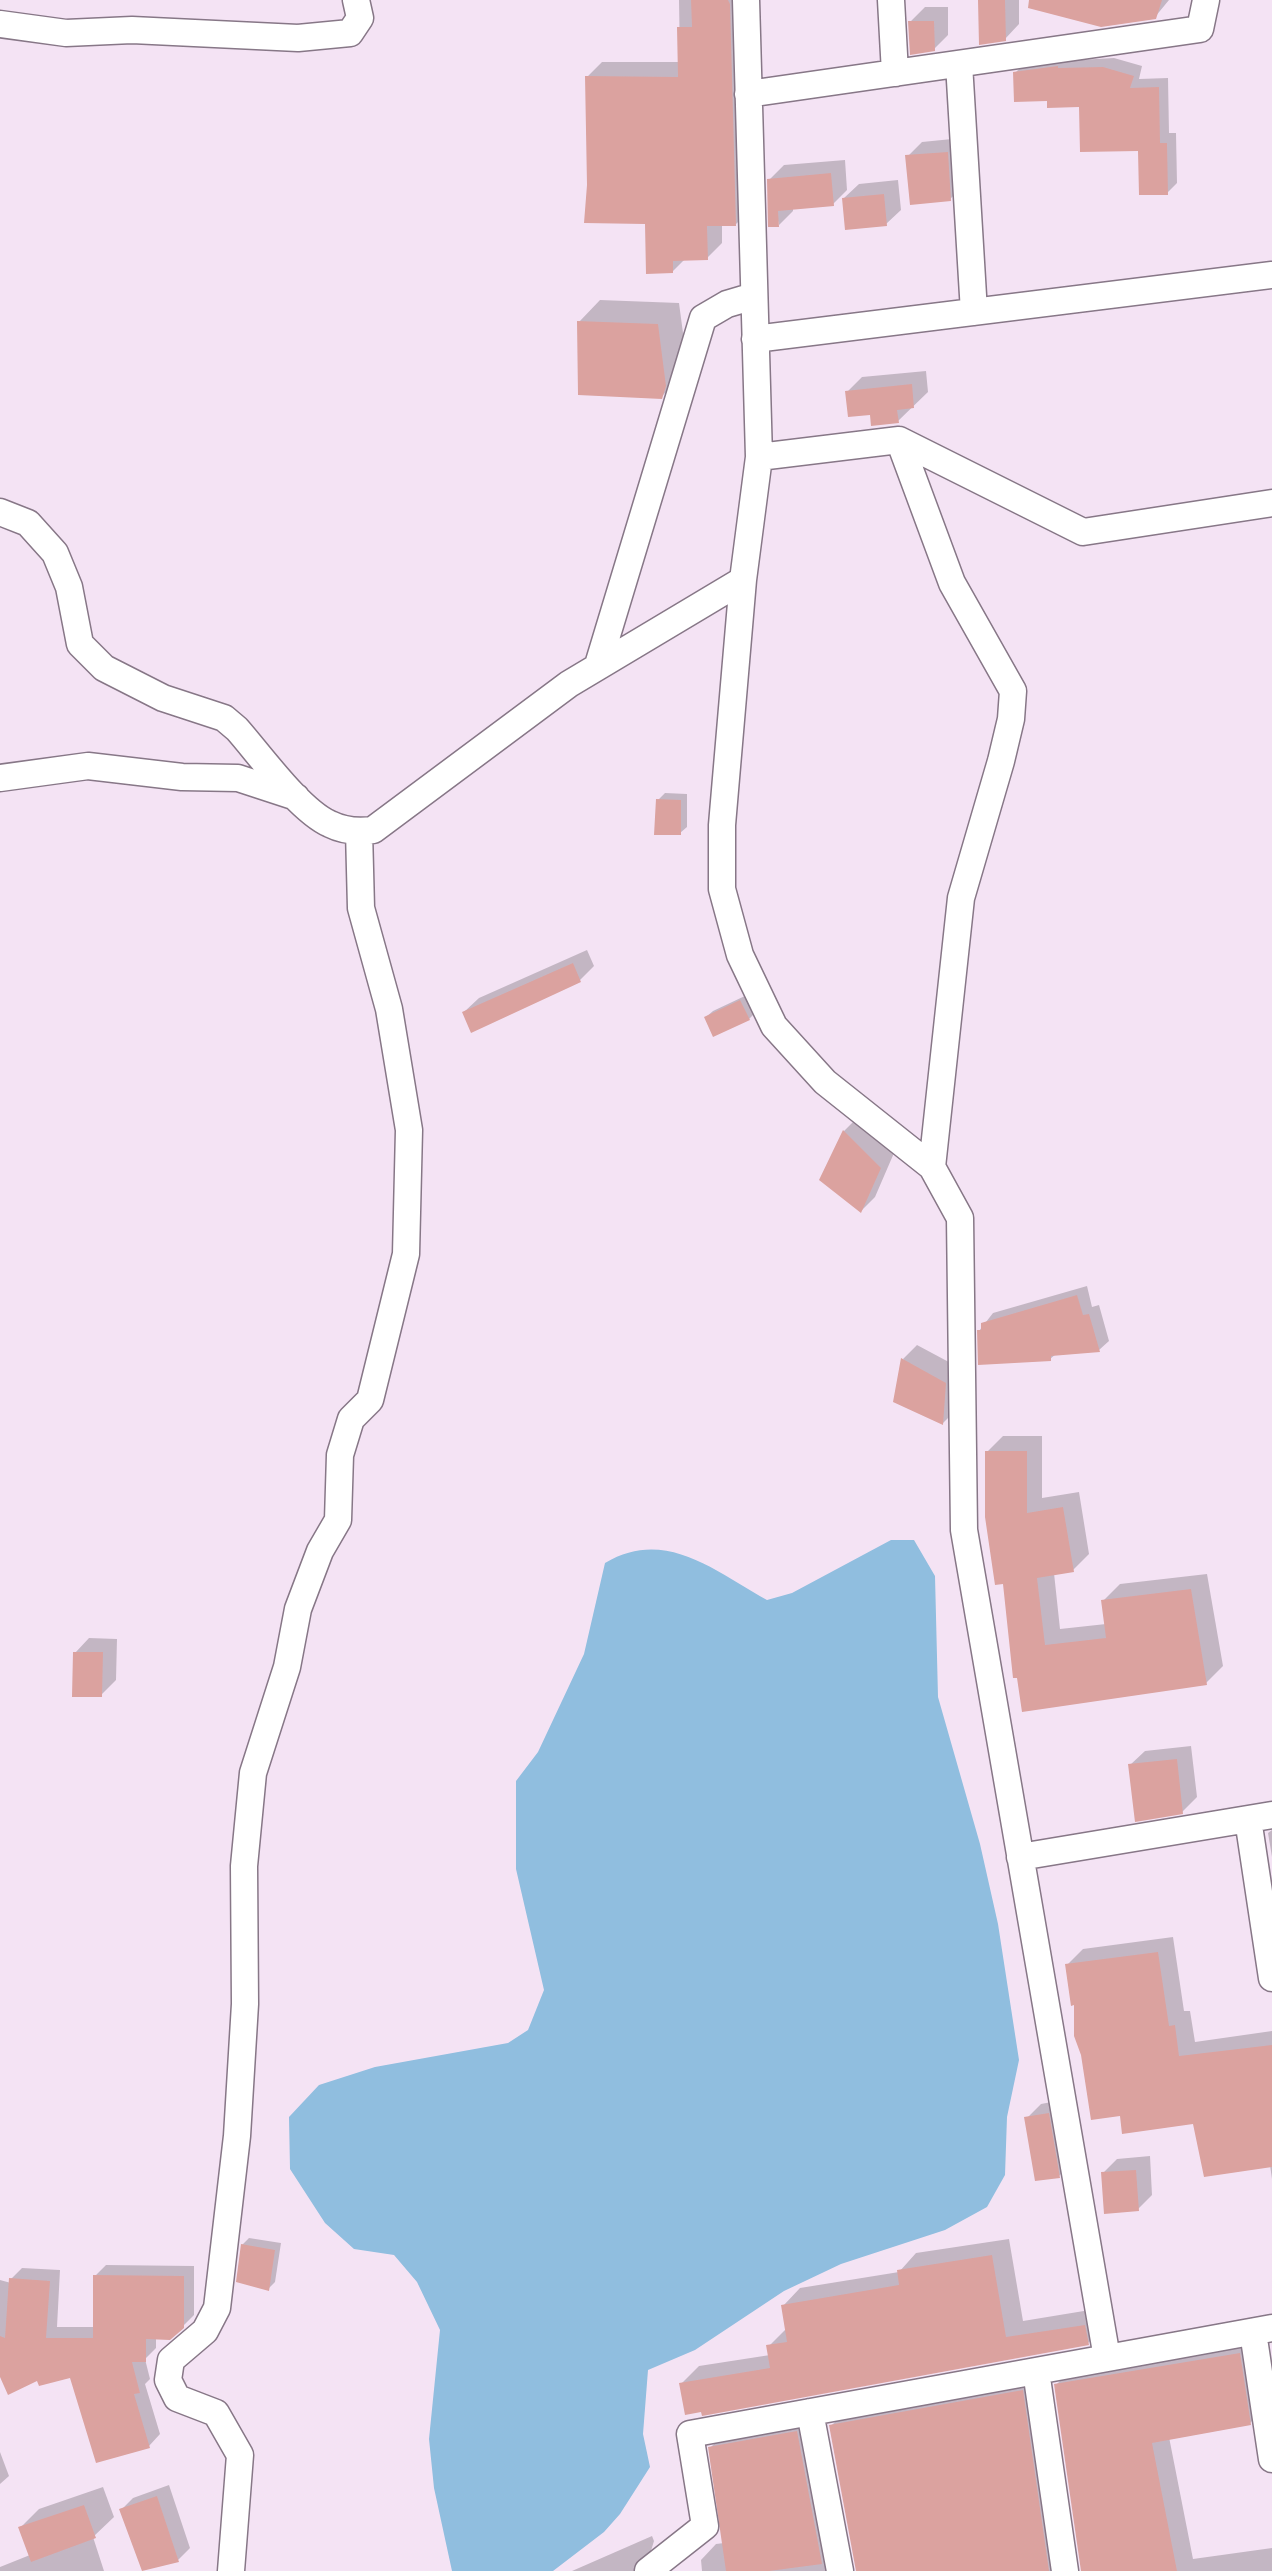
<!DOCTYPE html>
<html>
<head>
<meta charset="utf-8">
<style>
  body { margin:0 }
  canvas { display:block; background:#f4e3f4 }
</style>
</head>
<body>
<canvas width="1272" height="2571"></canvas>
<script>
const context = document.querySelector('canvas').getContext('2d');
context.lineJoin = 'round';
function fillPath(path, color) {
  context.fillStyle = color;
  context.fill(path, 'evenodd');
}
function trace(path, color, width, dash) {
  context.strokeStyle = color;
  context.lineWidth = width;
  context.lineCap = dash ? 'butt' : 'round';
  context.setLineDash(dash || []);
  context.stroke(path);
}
fillPath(new Path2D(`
  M891,1540h23l21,36 3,121 42,147 18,80 21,136 -12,57 -2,58 -18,32 -42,23 -104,34 -57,27 -89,59 -47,20 -5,64 7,33 -30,47 -16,18 -51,39h-101l-18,-83 -5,-49 11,-109 -23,-48 -23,-27 -40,-6 -29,-26 -35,-54 -1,-52 30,-32 56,-18 133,-24 20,-13 16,-40 -28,-121v-88l22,-29 46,-98 21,-91c60,-36 110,8 162,37l25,-7z`), '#90bedf');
fillPath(new Path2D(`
  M679,0h65l7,209 -15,15h-14v19l-15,15 -22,1 -12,12 -26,-49 -58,-37 -2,-108 15,-15h78z
  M980,0h39v24l-14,15z
  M1065,0h104l-14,17z
  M925,7h23v28l-14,14 -24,-27z
  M1114,58l28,8 -3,13 29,-1 1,55h7l1,50 -10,10 -27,-44 -59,-44 -32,-6 -34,-26 10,-10z
  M962,138l3,47 -15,14 -42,-43 14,-14z
  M845,160l2,30 -14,14 -40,4v3l-14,14 -10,-45 15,-15z
  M898,180l3,30 -15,14 -42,-26 15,-14z
  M600,300l79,3 8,60 -4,12 -22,22 -82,-75z
  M926,371l2,21 -30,29 -26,-8 -25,-21 15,-15z
  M665,793l22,1v33l-7,6 -22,-33z
  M587,950l7,16 -14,14 -116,32 15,-14z
  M747,995l9,17 -7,7 -43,-2 7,-6z
  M858,1117l36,36 -19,44 -14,14 -40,-32 23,-48z
  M1087,1286l5,21 7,-2 10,36 -10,9 -43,4 -6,5 -71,-28 14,-18z
  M917,1345l43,23 -3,41 -14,14 -40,-64z
  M1003,1436h39v62l37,-6 10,62 -16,16 -19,3 6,56 46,-5 -3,-23 17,-17 87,-10 16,92 -17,17 -183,27 -36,-258z
  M89,1638l28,1 -1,41 -15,15 -26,-42z
  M1191,1746l6,51 -15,15 -52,-47 15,-14z
  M1272,1830v27l-4,-24z
  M1173,1937l11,74h6l5,31 77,-11v148l-2,-14 -75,-43 -73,-8 -47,-111 -8,-38 16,-16z
  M1062,2100l11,61 -14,15 -32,-58 14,-14z
  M1150,2156l2,39 -14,14 -35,-36 14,-14z
  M249,2238l32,5 -6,39 -7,7 -26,-44z
  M1009,2239l14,82 79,-13 3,18 -17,17 -407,41 18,-18 71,-11 -1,-9 18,-18 -4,-22 17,-18 99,-16 17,-19z
  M106,2265l88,1v49l-12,12 -26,11v10l-11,11 5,20 -5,5 15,50 -11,12 -78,-70 -32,2 -39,-5v-93l11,3v-4l11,-11 38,2 -3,57h38v-51z
  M1255,2339l11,68 -16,16 -81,14 24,122 79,-11v23h-189l-27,-186 16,-16z
  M1038,2375l36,195 6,1h-223l-26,-145 16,-16z
  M813,2416l37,155h4h-152l-1,-11 15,-16 8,-1 -14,-95 16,-16z
  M0,2452l9,24 -9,8z
  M169,2485l21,63 -12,12 -57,-50 12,-12z
  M103,2487l11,30 -21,20 11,34h-104v-4l30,-12 -10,-27 19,-19z
  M652,2536l2,5 -4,13 12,17h-90z`), '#0003');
fillPath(new Path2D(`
  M691,0h37l2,4 6,222h-29l1,34 -35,1v12l-27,1 -1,-50 -61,-1 3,-38 -2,-109 93,1 -1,-50h15z
  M978,0h27l1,41 -27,4z
  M1029,0h133l-6,19 -55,8 -73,-19z
  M908,21h26l1,30 -25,4z
  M1058,66v2l45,-1 31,9 -4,12 29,-1 1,56h7l1,52h-29l-1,-44 -58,1 -1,-45 -32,1v-7l-33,1 -1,-30z
  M948,152l3,49 -41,4 -5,-50z
  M831,173l3,33 -56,5 1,16h-11l-1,-48z
  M884,194l3,32 -42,4 -3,-32z
  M577,321l81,3 8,62 -4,13 -84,-4z
  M912,384l2,24 -17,2 2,13 -28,3 -1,-11 -22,2 -3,-26z
  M656,799l25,1v35h-27z
  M573,963l8,19 -110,51 -9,-21z
  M740,1000l10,20 -37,17 -9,-20z
  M843,1130l38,38 -20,45 -42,-33z
  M1077,1295l6,20 6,-1 11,38 -49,4v5l-73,4 -1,-35h4v-7z
  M901,1358l45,25 -3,42 -50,-23z
  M985,1451h42v62l36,-6 11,65 -37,6 8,67 61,-7 -5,-38 90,-11 16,96 -185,27 -5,-34h-4l-10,-94 -8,1 -10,-68z
  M73,1652h30l-1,45h-30z
  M1177,1759l6,55 -48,8 -7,-58z
  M1158,1952l11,74 6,-1 4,31 93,-11v122l-68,10 -11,-53 -71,10 -2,-18 -29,4 -10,-65 -7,-19v-31l-3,1 -6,-42z
  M1049,2113l11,65 -25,3 -11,-64z
  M1136,2170l3,41 -35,3 -3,-42z
  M241,2244l34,6 -6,41 -33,-9z
  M992,2255l14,82 79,-12 4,20 -387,71 -1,-4 -16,3 -6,-32 91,-15 -4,-23 21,-3 -6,-37 118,-20 -2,-15z
  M93,2275l91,1v52l-14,12 -24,-1v23h-14l8,31 -6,1 16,54 -54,15 -26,-85 -31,8 -2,-5 -29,14 -8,-18v-41l5,2 4,-60 41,3 -4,57h47z
  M1240,2353l11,72 -99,18 25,128h-96l-27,-187z
  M1023,2390l26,181h-193l-27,-146z
  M797,2431l25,133 -53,7h-43l-18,-124z
  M157,2496l22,66 -37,9 -23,-62z
  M84,2505l12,33 -65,24 -13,-35z`), '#dba29f');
const street = new Path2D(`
  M891,0l4,73
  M0,24l66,9 66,-3 166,8 52,-5 10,-15 -4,-18
  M959,64l15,248
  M748,94l452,-65 6,-29
  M755,339l517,-64
  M899,440l53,143 61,108 -2,28 -10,42 -40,137 -29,269
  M759,457l140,-17 184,92 189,-29
  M0,512l28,11 27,30 14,34 11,57 24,24 59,30 61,20 13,11c23,26 62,81 93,95 14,7 28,8 43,6l196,-146 174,-104 16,-123 -13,-457
  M743,580l-21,245v64l18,66 34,71 51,56 107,85 28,51 4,312 143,828
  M598,665l105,-347 24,-14 27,-8
  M0,778l88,-12 94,11 56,1 58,19
  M1248,1819l24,159
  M1020,1857l252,-42
  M1253,2332l19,127
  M1036,2371l29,200
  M810,2412l30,159
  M231,2571l9,-116 -24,-42 -39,-15 -9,-18 3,-20 34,-29 12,-23 20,-172 8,-132 -1,-138 9,-93 34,-106 11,-58 22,-58 18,-31 2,-65 11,-36 19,-19 36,-146 3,-124 -20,-121 -28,-101 -2,-77
  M648,2571l57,-45 -15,-92 582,-106`);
trace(street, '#877787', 29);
trace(street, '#fff', 26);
</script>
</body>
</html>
